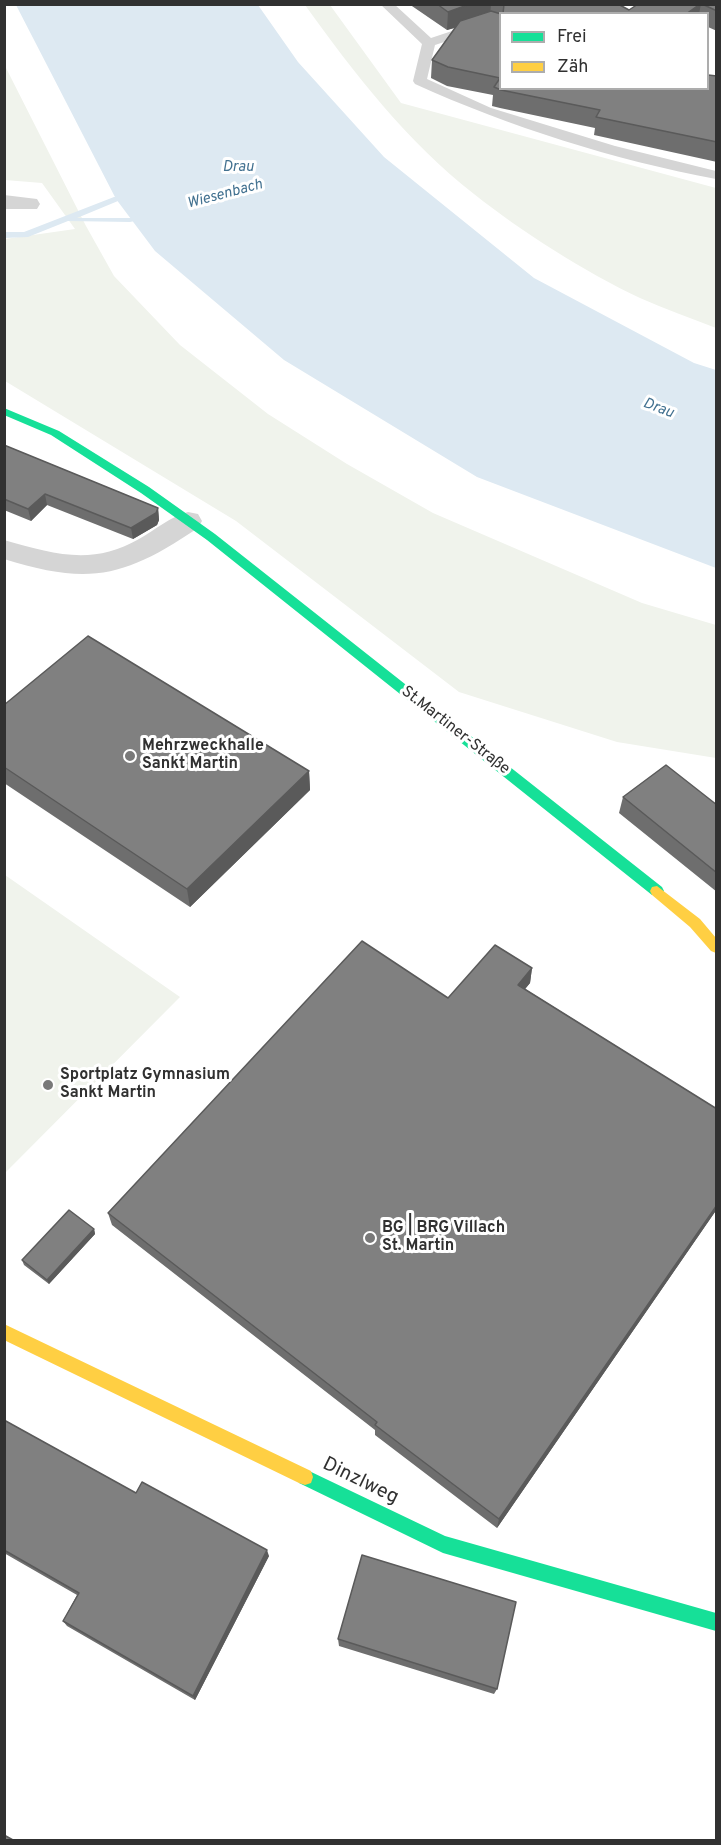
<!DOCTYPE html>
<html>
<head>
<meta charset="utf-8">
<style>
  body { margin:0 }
  #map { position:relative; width:721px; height:1845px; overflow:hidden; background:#fff; font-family:Overpass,sans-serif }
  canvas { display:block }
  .frame { position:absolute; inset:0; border:6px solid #313131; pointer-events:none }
  .legend { position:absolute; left:499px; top:12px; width:210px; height:78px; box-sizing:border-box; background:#fff; border:2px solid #adadad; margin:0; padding:8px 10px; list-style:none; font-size:18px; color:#313131 }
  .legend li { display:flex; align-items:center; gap:12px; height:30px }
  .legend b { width:30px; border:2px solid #adadad }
</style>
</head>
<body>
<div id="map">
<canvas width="721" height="1845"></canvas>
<div class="frame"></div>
<ul class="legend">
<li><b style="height:8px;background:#16e098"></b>Frei</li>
<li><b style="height:8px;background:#ffcf43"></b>Zäh</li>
</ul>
</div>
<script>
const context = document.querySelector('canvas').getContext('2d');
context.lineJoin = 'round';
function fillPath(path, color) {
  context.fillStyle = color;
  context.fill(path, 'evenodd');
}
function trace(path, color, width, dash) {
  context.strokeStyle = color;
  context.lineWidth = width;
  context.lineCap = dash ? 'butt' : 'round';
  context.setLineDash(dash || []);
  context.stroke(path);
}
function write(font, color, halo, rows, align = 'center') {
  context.font = font + ' Overpass,sans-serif';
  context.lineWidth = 6;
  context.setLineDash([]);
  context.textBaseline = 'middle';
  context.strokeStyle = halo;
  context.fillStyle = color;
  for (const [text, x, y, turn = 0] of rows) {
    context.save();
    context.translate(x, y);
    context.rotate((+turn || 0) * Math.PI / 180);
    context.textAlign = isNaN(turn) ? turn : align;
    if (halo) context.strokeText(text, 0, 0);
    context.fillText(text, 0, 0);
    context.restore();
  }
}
fillPath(new Path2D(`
  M305,5h25l71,98 315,85v140c-25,-10 -51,-19 -76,-30 -55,-26 -118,-66 -166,-104 -67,-52 -120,-121 -169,-189z
  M4,64l82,162 28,50 66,69 88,69 79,50 86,49 209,90 74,22v133l-99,-16 -158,-50 -223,-171 -231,-140v-142l70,-10 -33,-46 -37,-3z
  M5,875l175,122 -175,176z`), '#f0f3ec');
fillPath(new Path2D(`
  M16,5h242l40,57 86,95 150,121 160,85 22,7v198l-239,-91 -193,-117 -129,-109 -39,-52z`), '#dde9f2');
fillPath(new Path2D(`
  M130,196l4,2 -1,2 -15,1 -41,17h53l16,-4 4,2 -1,2 -19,4 -62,-1 -40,16 -24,1v-6h20l90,-35z`), '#dde9f2');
fillPath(new Path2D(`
  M380,4h14l37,34 60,-20 9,4v9l-10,-4 -55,18 -8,34 64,29 124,38 101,25v8c-102,-19 -206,-52 -301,-95l-2,-3 9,-37z`), '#d5d5d5');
fillPath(new Path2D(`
  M4,195l33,4 3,5 -3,5h-33z
  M188,512l10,2 4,7 -4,7c-73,49 -108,58 -194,31v-19c50,14 88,26 135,-1 16,-9 31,-22 49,-27z`), '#d5d5d5');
fillPath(new Path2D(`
  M4,408l55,23 90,56 66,47 447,353 2,4 -2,4h-10l-445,-355 -66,-47 -90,-58 -47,-20z
  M305,1469l140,67 271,77v18l-273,-78 -144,-70 -2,-6 2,-6z`), '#16e098');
fillPath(new Path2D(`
  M657,886l43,33 16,19v15l-5,-2 -21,-24 -38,-32 -2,-4 2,-4z
  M4,1324l307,147 2,6 -2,6 -6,2 -6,-2 -295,-143z`), '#ffcf43');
fillPath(new Path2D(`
  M409,4h209l11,6 9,-6h79v27l-9,-4v-13h-207v74l216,-12v86l-123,-27 1,-7 -95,-20 -8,-2 1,-11 -46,-9 -16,-8 1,-18 23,-32 -8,2z
  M4,445l154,63 1,12 -2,5 -24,14 -86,-34 -16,16 -27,-11z
  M4,705l305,66 1,19 -120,117 -186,-124z
  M623,797l94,8v87l-98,-79z
  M532,968l-2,15 -5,6 192,120v100l-220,319 -122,-93v-5l-263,-205 -4,-12z
  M94,1229l1,5 -46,50 -25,-19 -2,-5z
  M4,1420l132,73 133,63 -74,144 -128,-74 -4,-5 14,-26 -73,-42z
  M338,1639l159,50 -3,5 -155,-48z`), '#6e6e6e');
fillPath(new Path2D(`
  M470,4h21l-1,12 -43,14 1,-18z
  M701,4l-2,10h-13z
  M45,494l2,11 -16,16 -3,-12z
  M158,508l1,12 -2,5 -24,14 -2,-11z
  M309,771l1,19 -120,117 -3,-18z
  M532,968l-2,15 -14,17 2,-15z
  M717,1205v4l-220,319 2,-9z
  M94,1229l1,5 -46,50 -2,-4z
  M267,1550l2,6 -74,144 -2,-4z`), '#5a5a5a');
const building = new Path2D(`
  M437,4h33l-22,8z
  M504,4h114l11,6 9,-6h62l-14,10h-183z
  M702,4h15v7z
  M491,11l10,3v74h207v-13l9,1v66l-121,-25 4,-7 -99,-20 -7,-3 6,-9 -52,-11 -16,-7 28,-39z
  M4,445l154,63 -2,5 -25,15 -86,-34 -17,15 -24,-10z
  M88,636l221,135 -122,118 -183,-122v-62z
  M666,765l51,40v68l-94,-76z
  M362,941l86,57 47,-53 37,23 -14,17 199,124v96l-218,314 -124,-94 2,-3 -269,-209z
  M69,1210l25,19 -47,51 -25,-20z
  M4,1420l132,73 6,-11 125,68 -74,146 -130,-75 16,-28 -75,-43z
  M362,1555l154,47 -19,87 -159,-50z
  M4,1835l9,5h-9z`);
fillPath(building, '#808080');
trace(building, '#5a5a5a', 1.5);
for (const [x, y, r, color] of [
  [130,756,6,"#797979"],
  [48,1085,6,"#797979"],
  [370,1238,6,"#797979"]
]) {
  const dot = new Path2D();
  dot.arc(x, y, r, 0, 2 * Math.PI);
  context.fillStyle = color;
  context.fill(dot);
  trace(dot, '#fff', 2);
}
write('italic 15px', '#427190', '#fff', [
  ["Drau",238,168],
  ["Wiesenbach",225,195,-15],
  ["Drau",658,409,21]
]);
write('16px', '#313131', '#fff', [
  ["St.Martiner-Straße",455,731,38]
]);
write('bold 16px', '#313131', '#fff', [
  ["Mehrzweckhalle",142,747],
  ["Sankt Martin",142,765],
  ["Sportplatz Gymnasium",60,1076],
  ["Sankt Martin",60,1094],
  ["BG | BRG Villach",382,1229],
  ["St. Martin",382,1247]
], 'left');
write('20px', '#313131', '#fff', [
  ["Dinzlweg",360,1482,26]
]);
</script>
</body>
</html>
